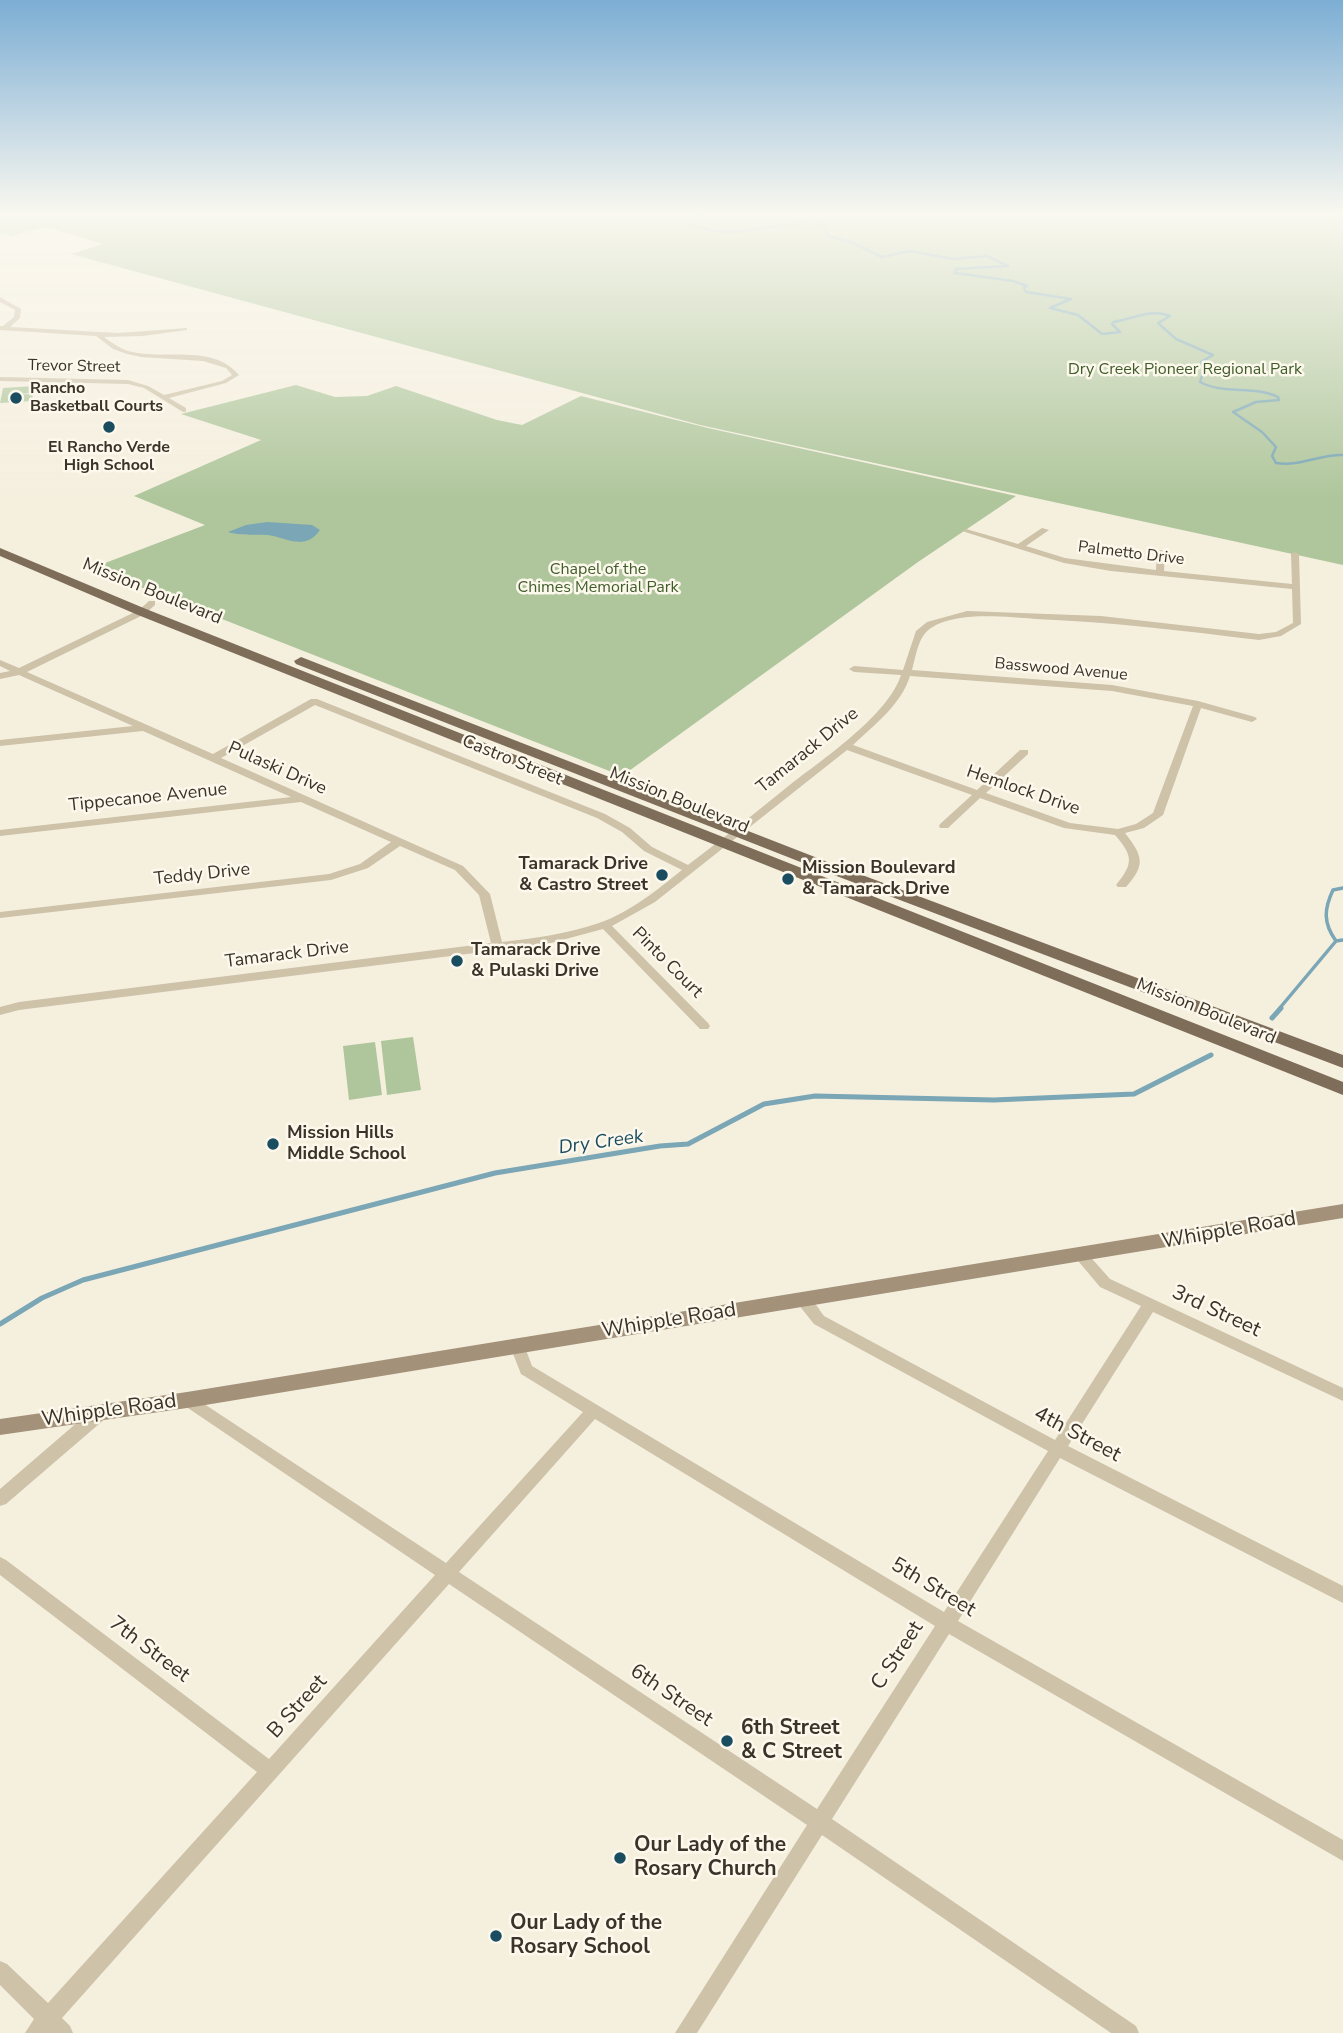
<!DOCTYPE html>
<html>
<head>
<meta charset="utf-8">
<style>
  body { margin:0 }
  canvas { display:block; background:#f5efde }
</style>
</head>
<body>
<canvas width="1343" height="2033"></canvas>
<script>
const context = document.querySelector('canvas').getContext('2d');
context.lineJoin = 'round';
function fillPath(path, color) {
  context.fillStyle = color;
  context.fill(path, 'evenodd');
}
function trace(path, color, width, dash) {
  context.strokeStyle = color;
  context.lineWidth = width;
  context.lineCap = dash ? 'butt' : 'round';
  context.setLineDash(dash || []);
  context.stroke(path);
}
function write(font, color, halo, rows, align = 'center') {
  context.font = font + ' "Nunito Sans",sans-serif';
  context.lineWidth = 5;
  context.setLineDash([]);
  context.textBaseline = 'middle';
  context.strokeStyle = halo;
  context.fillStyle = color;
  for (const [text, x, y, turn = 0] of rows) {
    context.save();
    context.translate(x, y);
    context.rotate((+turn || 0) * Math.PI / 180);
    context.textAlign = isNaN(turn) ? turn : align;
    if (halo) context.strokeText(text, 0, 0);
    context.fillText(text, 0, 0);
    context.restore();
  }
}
fillPath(new Path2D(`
  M0,213h1343v352l-643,-140 -629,-171 32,-10 -57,-17 -34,9 -12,-3z
  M296,385l39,12 32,-1 29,-10 101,34 25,5 59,-29 127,32 308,68 -98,66 -296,214 -530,-208 113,-43 -71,-29 127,-56 -80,-26z
  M35,386l-2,7 -28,2 28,-1 -1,7 -32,2 3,-15z
  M413,1037l8,53 -34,5 -6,-54z
  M375,1042l7,53 -33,5 -6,-54z`), '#afc69c');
fillPath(new Path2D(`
  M267,522l45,3 8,5c-15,22 -35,7 -52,5 -15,-1 -26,1 -40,-3l18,-7z`), '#7aa6b5');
trace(new Path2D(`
  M701,213l-12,8 1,3c50,20 82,-5 132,0l7,12 24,7 29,14 28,-6 43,8 34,-3 21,10 -52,3 -1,4 58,8 14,5 -3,2 2,4 45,7 -21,9 28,7 24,19 18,-2 -8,-8 2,-2c18,-3 38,-14 56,-6l-12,7 18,16 37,16 -12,7 3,7 -4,13c24,13 54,3 78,15l1,3 -23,2 -23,10 29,20 14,15 -4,9 4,7c24,4 44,-9 67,-8`), '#7aa6b5', 2.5);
trace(new Path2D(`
  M1336,941c-13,-18 -12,-32 -3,-51l10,-2
  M1279,1009l57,-68 7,-1`), '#7aa6b5', 3.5);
trace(new Path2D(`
  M1272,1018l9,-10
  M0,1324l42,-26 41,-18 412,-107 165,-27 28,-2 76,-40 51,-8 179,4 140,-6 77,-39`), '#7aa6b5', 5);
fillPath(new Path2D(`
  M0,297l21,12 -1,9 -10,9 108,6 69,-5v2l-44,6 -39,1c7,5 15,11 24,14 36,10 84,-8 111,24l-13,8 -57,15 17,10v4h-3l-39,-24 -16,-4 -128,-3v-4l128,3 20,6 16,9 58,-14 10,-6 -6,-7 -23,-7 -62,-4 -14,-3 -14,-5 -17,-13 -96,-6v-4h3l11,-9 1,-7 -15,-8z
  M1042,528l7,2 -23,16 39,12 91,12 1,-18 4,-2 4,2 -1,19 128,13 -1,-30 4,-2 4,2 2,70 -20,12 -22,4c-74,-9 -148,-18 -223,-21 -29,-2 -80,-8 -105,9 -13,8 -15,28 -19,42l200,15 86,16 57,16 2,2 -5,3 -51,-14 -38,107 -19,13 -19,5c18,23 21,32 1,54h-8l-2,-2c18,-22 17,-29 -1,-50l-51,-7 -84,-30 -32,30h-8l-1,-2 1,-2 32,-29 -125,-45 -192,152 -43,24 96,97 2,3 -2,3h-8l-97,-100 -56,15 -528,66 -19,5v-8l19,-5 472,-59 -12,-48 -24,-25 -55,-24 -32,22 -37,12 -331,38v-6l329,-38 31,-10 31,-22 -90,-40 -301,34v-6l291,-33 -148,-66 -143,15v-6l133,-14 -114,-51 -19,4v-6l10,-2 -10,-5v-6l19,8 120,-58 10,-9h6v4l-10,9 -118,58 186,82 98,-55h6l288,115 25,14 22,19 36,18c33,-25 66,-51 98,-77 34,-27 102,-72 115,-113l-47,-3 -5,-3 5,-3 49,4 13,-39 11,-9 40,-11 134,5 158,18 17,-2 17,-9 -1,-34 -181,-18 -47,-8 -102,-32 4,-2 52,15zM910,676l202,15 81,15 -40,107 -17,11 -18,5 -48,-6 -84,-30 42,-39v-4h-8l-43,40 -124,-45c21,-20 48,-40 57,-69zM315,705l282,113 25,14 22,19 38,19c-25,20 -53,43 -83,53 -32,11 -64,15 -97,19l-12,-48 -27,-28 -242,-108z
  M1081,1251l5,1 24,27 233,109v13l-190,-89 -85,134 275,140v17l-283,-145 -102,163 385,219v21l-394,-227 -117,185 304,207 3,7h-28l-289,-198 -125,198h-22l132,-208 -358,-241 -387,434 8,8 3,7h-48l9,-14 -34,-34v-24l7,3 41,39 209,-231 -257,-197v-18l6,3 263,199 166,-184 -253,-171 -3,-4 3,-4 5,-2 5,2 254,167 137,-151 -62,-38 -11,-28 3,-4 5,-2 5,2 9,24 412,246 104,-161 -234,-127 -20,-25 2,-4c13,-4 21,12 28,21l231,124 86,-134 -41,-19 -26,-31 2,-4zM595,1419l340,207 -118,183 -358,-237z
  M100,1407l6,1 2,5 -2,5 -100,86 -6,2v-17l94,-81z`), '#cec2a9');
fillPath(new Path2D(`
  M1343,1204v14l-1156,190 -187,27v-16l187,-27z`), '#a3917a');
fillPath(new Path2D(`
  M0,548l146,61 1197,473v13l-1205,-480 -138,-59z
  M301,657l537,209 505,189v13l-517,-196 -530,-208 -2,-3z`), '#7e6d59');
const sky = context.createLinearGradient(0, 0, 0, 498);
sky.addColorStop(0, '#7caed4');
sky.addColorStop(0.43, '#faf8f0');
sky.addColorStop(1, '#faf8f000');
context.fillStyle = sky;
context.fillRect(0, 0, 1343, 498);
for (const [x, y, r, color] of [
  [16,398,7,"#1b4d61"],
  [109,427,7,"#1b4d61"],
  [662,875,7,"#1b4d61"],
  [788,879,7,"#1b4d61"],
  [457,961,7,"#1b4d61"],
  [273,1144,7,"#1b4d61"],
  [727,1741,7,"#1b4d61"],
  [620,1858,7,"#1b4d61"],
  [496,1936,7,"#1b4d61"]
]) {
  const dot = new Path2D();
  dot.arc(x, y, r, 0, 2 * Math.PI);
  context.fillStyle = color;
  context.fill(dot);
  trace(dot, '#fcf8ec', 2.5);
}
write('16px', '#3b3329', '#fcf8ec', [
  ["Trevor Street",74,367,1],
  ["Palmetto Drive",1131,554,7],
  ["Basswood Avenue",1061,670,5]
]);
write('16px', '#3f5c2b', '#fcf8ec', [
  ["Dry Creek Pioneer Regional Park",1185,370],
  ["Chapel of the",598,570],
  ["Chimes Memorial Park",598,588]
]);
write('bold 16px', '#3b3329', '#fcf8ec', [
  ["Rancho",30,389],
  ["Basketball Courts",30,407],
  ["El Rancho Verde",109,448,"center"],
  ["High School",109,466,"center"]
], 'left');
write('18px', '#3b3329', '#fcf8ec', [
  ["Mission Boulevard",152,592,22],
  ["Tamarack Drive",808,751,-39],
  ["Castro Street",512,761,22],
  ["Pulaski Drive",277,769,24],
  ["Hemlock Drive",1023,791,19],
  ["Tippecanoe Avenue",148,798,-6],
  ["Mission Boulevard",679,801,22],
  ["Teddy Drive",202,875,-6],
  ["Tamarack Drive",287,955,-7],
  ["Pinto Court",667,963,45],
  ["Mission Boulevard",1206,1012,22]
]);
write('bold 18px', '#3b3329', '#fcf8ec', [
  ["Tamarack Drive",648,865,"right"],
  ["& Castro Street",648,886,"right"],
  ["Mission Boulevard",802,869],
  ["& Tamarack Drive",802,890],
  ["Tamarack Drive",471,951],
  ["& Pulaski Drive",471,972],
  ["Mission Hills",287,1134],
  ["Middle School",287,1155]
], 'left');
write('italic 19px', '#1b4d61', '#fcf8ec', [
  ["Dry Creek",601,1143,-8]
]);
write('21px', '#3b3329', '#fcf8ec', [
  ["Whipple Road",1229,1231,-10],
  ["3rd Street",1216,1312,25],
  ["Whipple Road",669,1321,-9],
  ["Whipple Road",109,1411,-8],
  ["4th Street",1077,1435,28],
  ["5th Street",933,1588,31],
  ["7th Street",149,1650,37],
  ["C Street",898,1656,-57],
  ["6th Street",671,1696,34],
  ["B Street",298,1707,-48]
]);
write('bold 21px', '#3b3329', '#fcf8ec', [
  ["6th Street",741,1729],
  ["& C Street",741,1753],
  ["Our Lady of the",634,1846],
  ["Rosary Church",634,1870],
  ["Our Lady of the",510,1924],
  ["Rosary School",510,1948]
], 'left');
</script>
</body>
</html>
